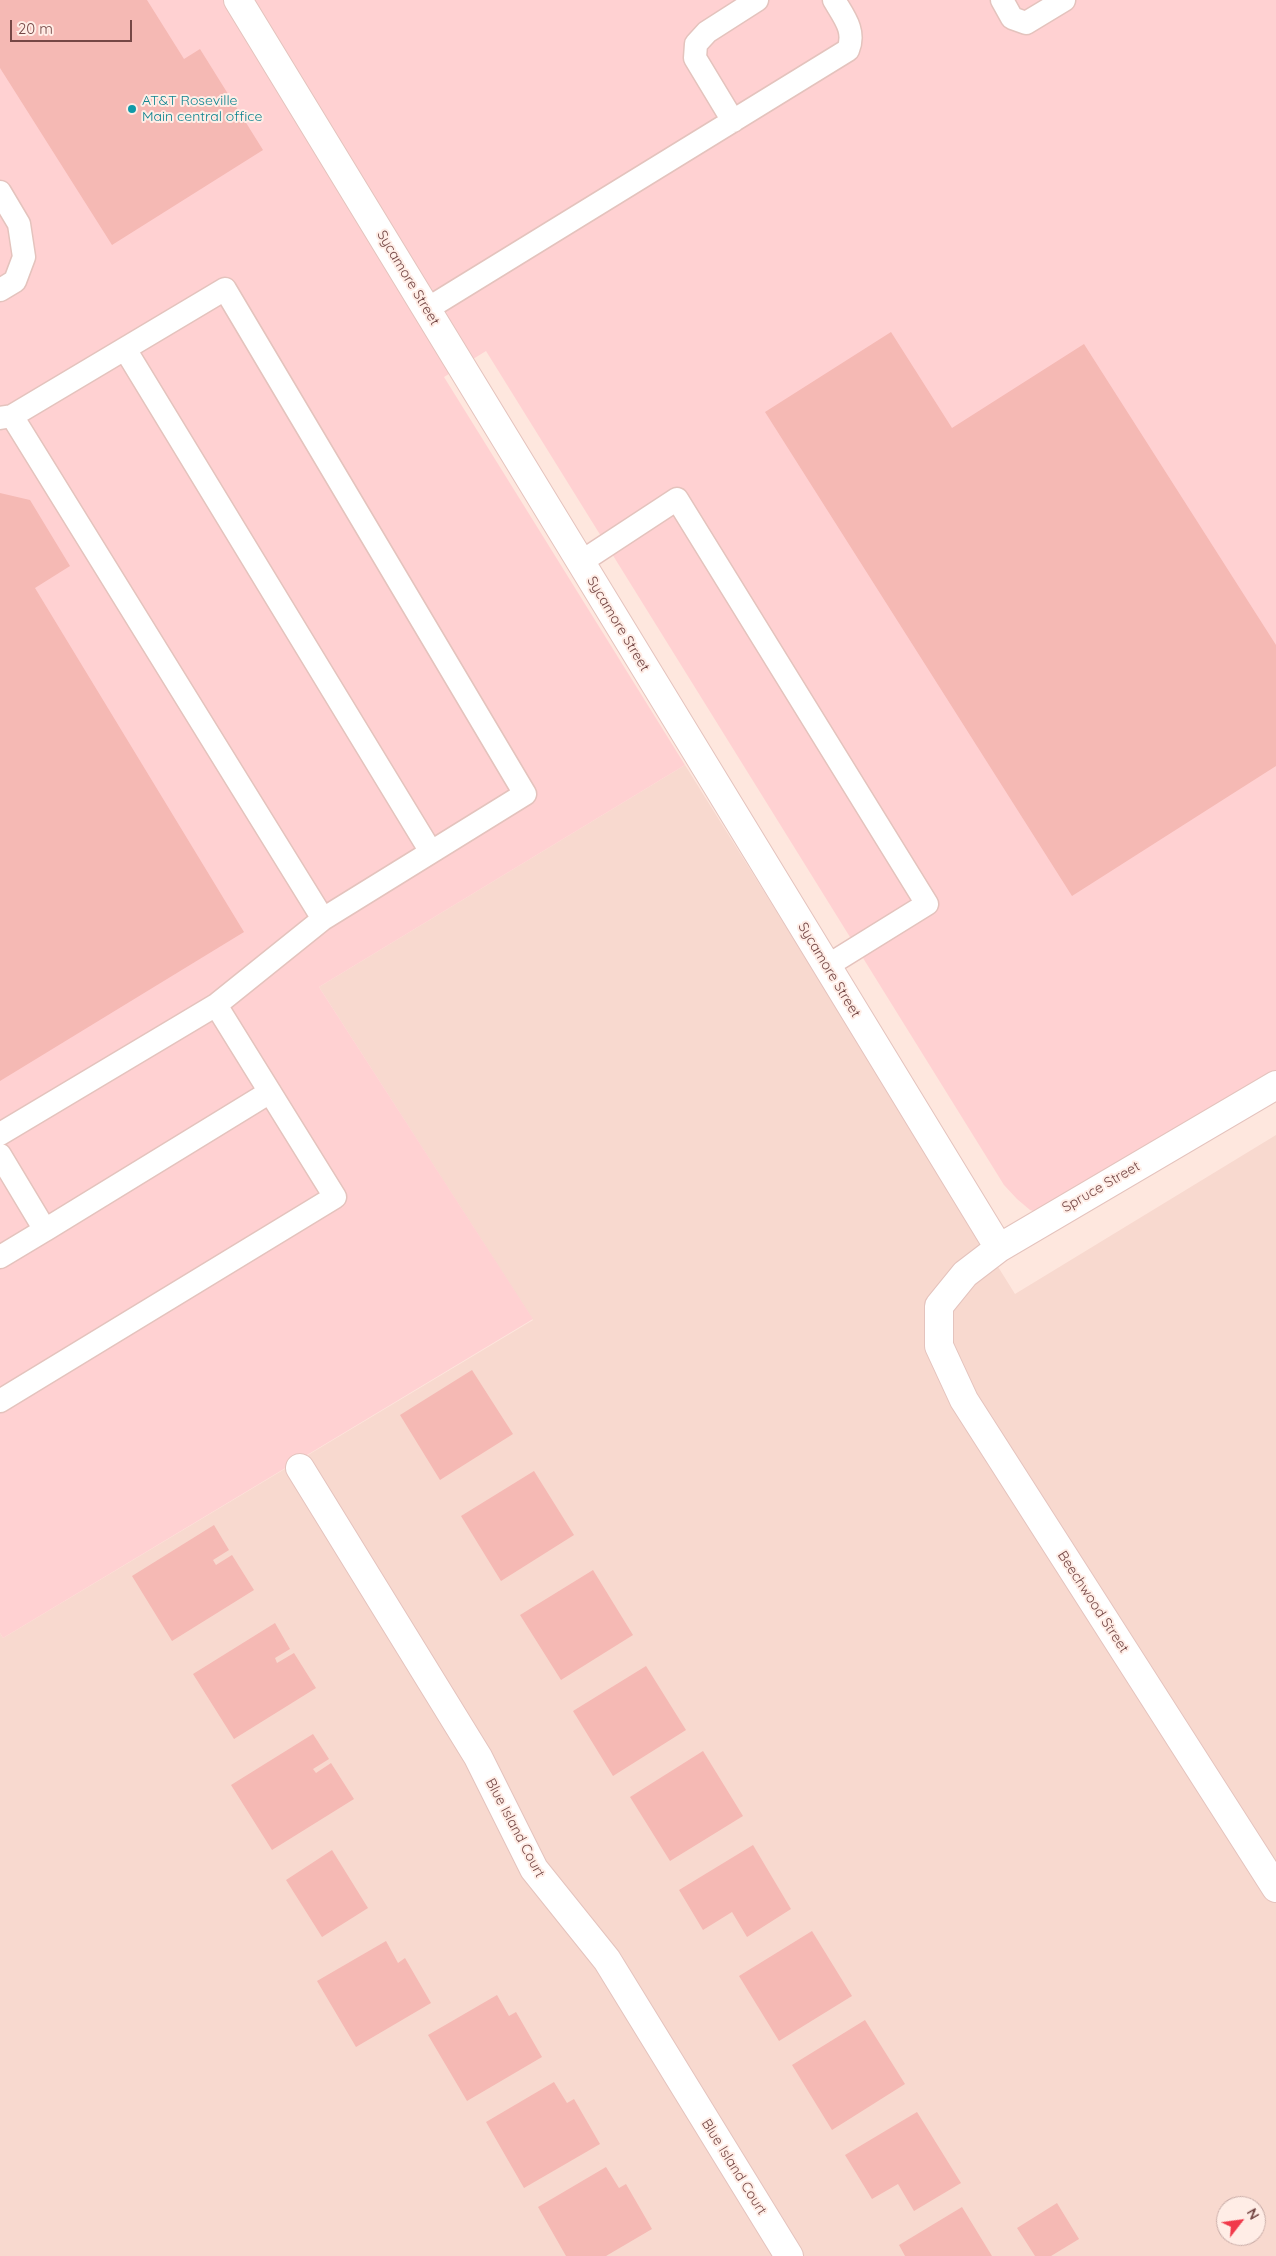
<!DOCTYPE html>
<html>
<head>
<meta charset="utf-8">
<style>
  body { margin:0 }
  #map { position:relative; width:1276px; height:2256px; overflow:hidden; background:#fee7de; font-family:Quicksand,sans-serif }
  canvas { display:block }
  .north { position:absolute; left:1216px; top:2196px; width:50px; height:50px; box-sizing:border-box; background:#ffede6; border:1px solid #c8aba6; border-radius:50%; rotate:60deg; font-size:14px; font-weight:700; line-height:20px; text-align:center; color:#754745 }
  .north::after { content:''; display:block; margin:auto; width:18px; height:22px; background:#f13a4b; clip-path:polygon(50% 0,100% 100%,50% 72%,0 100%) }
  .scale { position:absolute; left:10px; top:20px; width:122px; height:22px; box-sizing:border-box; border:2px solid #754745; border-top:0; padding-left:6px; font-size:15px; line-height:18px; white-space:nowrap; color:#754745; -webkit-text-stroke:4px #ffede6; paint-order:stroke }
</style>
</head>
<body>
<div id="map">
<canvas width="1276" height="2256"></canvas>
<div class="north">N</div>
<div class="scale">20 m</div>
</div>
<script>
const context = document.querySelector('canvas').getContext('2d');
context.lineJoin = 'round';
function fillPath(path, color) {
  context.fillStyle = color;
  context.fill(path, 'evenodd');
}
function trace(path, color, width, dash) {
  context.strokeStyle = color;
  context.lineWidth = width;
  context.lineCap = dash ? 'butt' : 'round';
  context.setLineDash(dash || []);
  context.stroke(path);
}
function write(font, color, halo, rows, align = 'center') {
  context.font = font + ' Quicksand,sans-serif';
  context.lineWidth = 4;
  context.setLineDash([]);
  context.textBaseline = 'middle';
  context.strokeStyle = halo;
  context.fillStyle = color;
  for (const [text, x, y, turn = 0] of rows) {
    context.save();
    context.translate(x, y);
    context.rotate((+turn || 0) * Math.PI / 180);
    context.textAlign = isNaN(turn) ? turn : align;
    if (halo) context.strokeText(text, 0, 0);
    context.fillText(text, 0, 0);
    context.restore();
  }
}
fillPath(new Path2D(`
  M685,765l330,529 261,-159v1121h-1276v-623l3,5 530,-318 -214,-333zM1226,2206h30v30h-30z`), '#f8d9cf');
fillPath(new Path2D(`
  M0,0h1276v1076l-240,136 -6,-2 -13,-11 -13,-14 -518,-834 -42,26 241,388 -366,222 214,332 -530,319 -3,-5z`), '#ffd1d2');
fillPath(new Path2D(`
  M0,0h147l37,59 16,-10 63,101 -151,95 -112,-177z
  M891,332l61,96 132,-84 192,301v121l-204,130 -307,-484z
  M0,493l30,7 40,66 -35,22 209,344 -244,149z
  M472,1370l41,64 -73,46 -40,-65z
  M534,1471l40,64 -73,46 -40,-65z
  M214,1525l15,25 -16,10 3,5 16,-10 22,35 -82,51 -40,-65z
  M593,1570l40,65 -72,45 -41,-65z
  M275,1623l15,26 -15,9 2,5 17,-10 22,35 -82,51 -41,-65z
  M646,1666l40,64 -73,46 -40,-65z
  M313,1734l16,25 -16,10 3,4 15,-10 23,36 -82,51 -41,-65z
  M703,1751l40,65 -73,45 -40,-64z
  M753,1845l38,64 -44,28 -15,-25 -29,18 -24,-40z
  M332,1850l36,58 -46,29 -36,-57z
  M812,1931l40,65 -73,45 -40,-65z
  M386,1941l12,22 7,-5 26,45 -75,44 -39,-66z
  M497,1995l12,21 7,-4 26,45 -75,44 -39,-66z
  M865,2020l40,64 -73,46 -40,-65z
  M554,2082l13,21 7,-4 26,45 -76,44 -38,-66z
  M917,2112l44,71 -47,28 -16,-27 -26,15 -27,-44z
  M606,2167l13,21 7,-4 26,45 -46,27h-40l-28,-49z
  M1057,2203l22,36 -28,17h-16l-18,-28z
  M962,2207l30,49h-87l-6,-11z`), '#f5b9b4');
const lane = new Path2D(`
  M1002,0l10,18 14,5 38,-23
  M733,121l-38,-63 1,-14 11,-12 50,-32
  M0,192l19,32 5,33 -9,24 -15,9
  M427,309l421,-259c8,-19 -4,-33 -14,-50
  M125,349l306,503
  M12,416l311,503
  M0,418l12,-2 213,-127 300,505 -202,125 -107,86 119,192 -335,204
  M581,562l96,-63 250,405 -100,62
  M0,1134l216,-129
  M0,1155l45,75 -45,27
  M45,1230l225,-138`);
const street = new Path2D(`
  M238,0l761,1248
  M1276,1085l-277,163 -34,26 -26,32v40l25,54 312,488
  M300,1468l178,289 56,112 73,91 182,296`);
trace(lane, '#e4c3bd', 25);
trace(street, '#e4c3bd', 30);
trace(lane, '#fff', 22);
trace(street, '#fff', 28);
for (const [x, y, r, color] of [
  [132,109,5,"#0f9aa8"]
]) {
  const dot = new Path2D();
  dot.arc(x, y, r, 0, 2 * Math.PI);
  context.fillStyle = color;
  context.fill(dot);
  trace(dot, '#ffede6', 2);
}
write('14px', '#0d838f', '#ffede6', [
  ["AT&T Roseville",142,101],
  ["Main central office",142,117]
], 'left');
write('14px', '#754745', '#ffede6', [
  ["Sycamore Street",408,278,59],
  ["Sycamore Street",618,624,59],
  ["Sycamore Street",829,970,59],
  ["Spruce Street",1101,1187,-30],
  ["Beechwood Street",1093,1602,57],
  ["Blue Island Court",515,1828,62],
  ["Blue Island Court",734,2167,58]
]);
</script>
</body>
</html>
